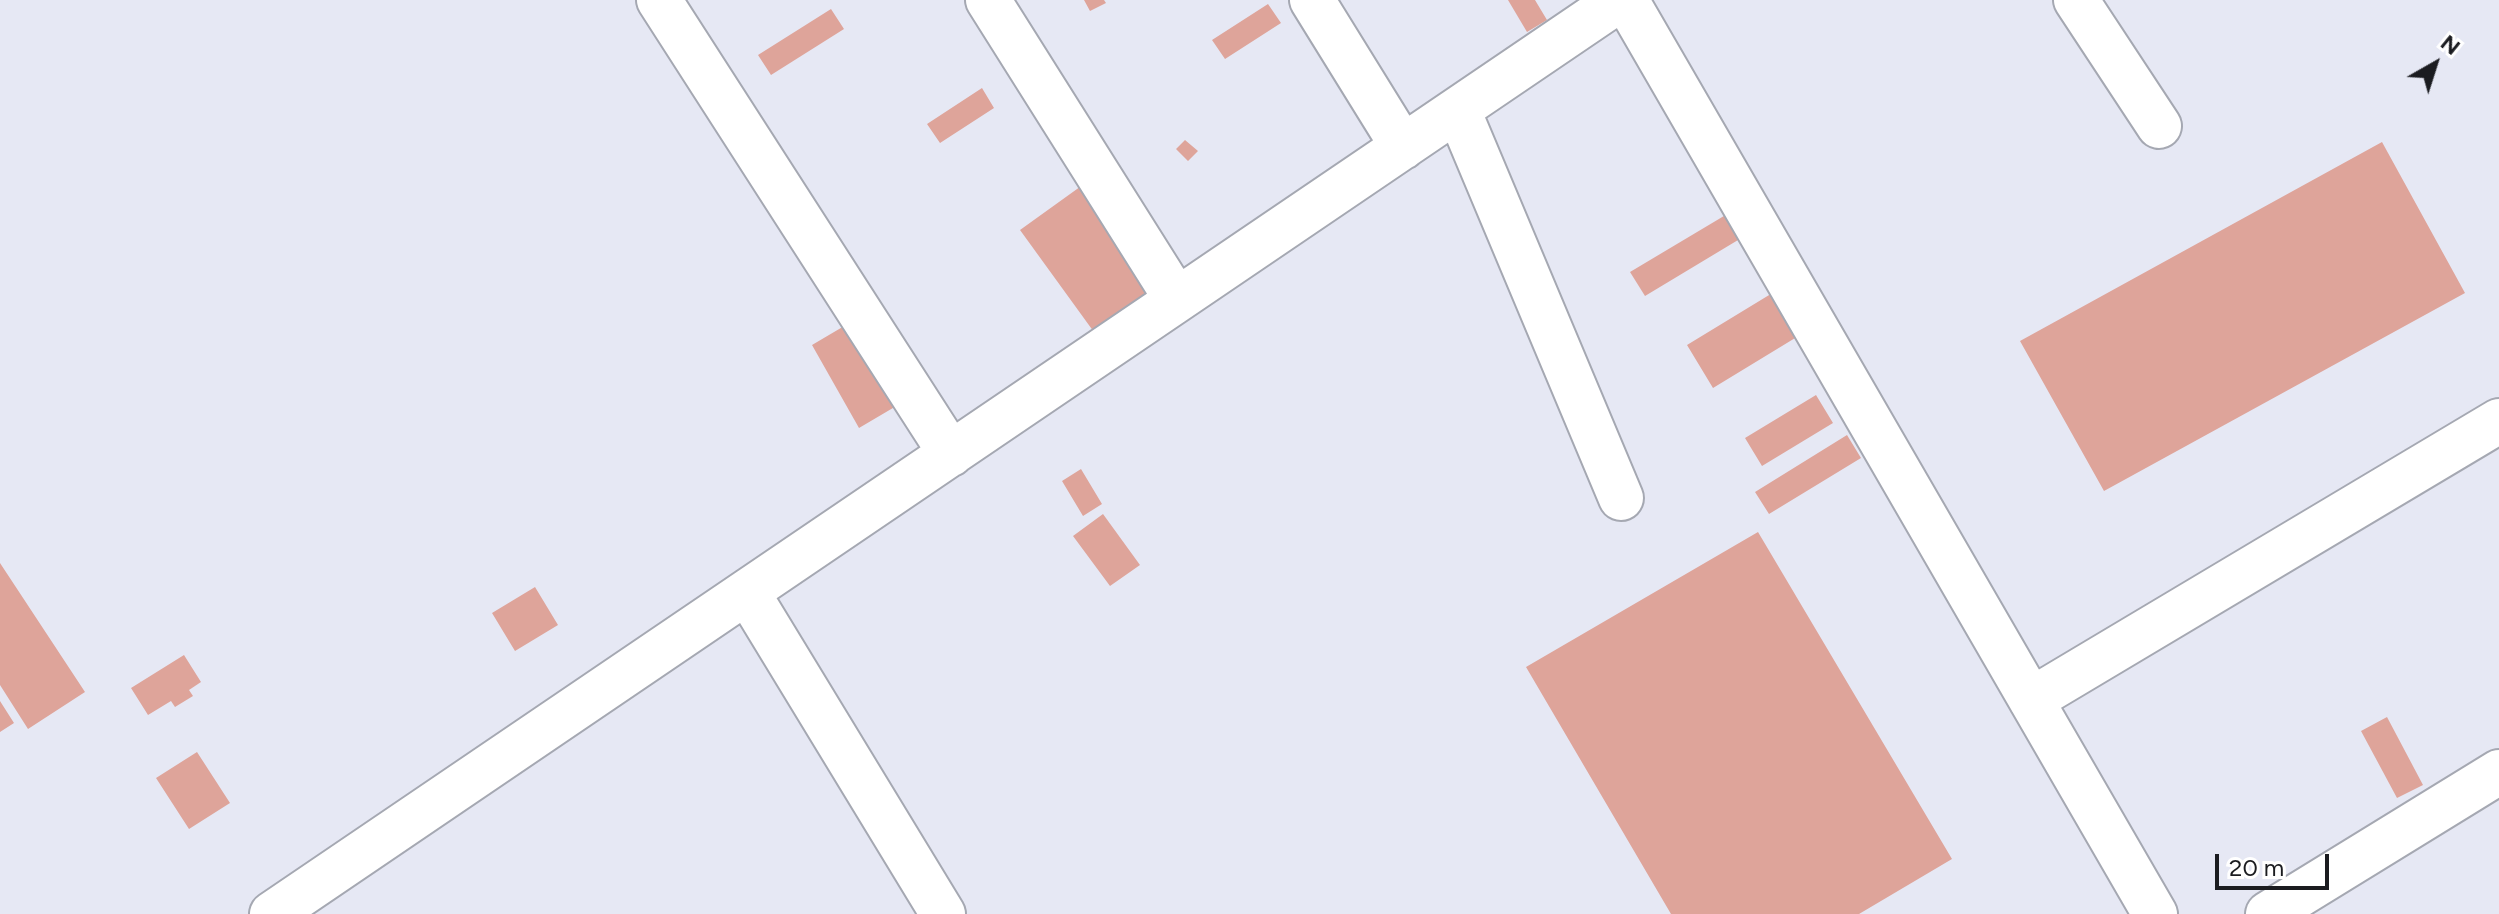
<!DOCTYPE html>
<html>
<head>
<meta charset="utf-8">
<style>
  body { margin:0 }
  #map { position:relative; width:2499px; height:914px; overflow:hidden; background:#e6e8f4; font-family:Figtree,sans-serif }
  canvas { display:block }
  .north { position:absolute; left:2395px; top:24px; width:80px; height:80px; -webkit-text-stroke:6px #fff; paint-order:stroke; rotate:39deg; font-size:22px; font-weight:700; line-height:32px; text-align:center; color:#1b1c20 }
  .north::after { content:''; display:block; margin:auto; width:28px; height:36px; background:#1b1c20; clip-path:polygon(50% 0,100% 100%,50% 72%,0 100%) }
  .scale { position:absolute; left:2215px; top:854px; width:114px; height:36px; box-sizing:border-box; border:4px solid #1b1c20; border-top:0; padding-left:10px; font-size:24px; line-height:28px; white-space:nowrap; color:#1b1c20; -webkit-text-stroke:6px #fff; paint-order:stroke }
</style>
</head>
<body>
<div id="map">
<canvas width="2499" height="914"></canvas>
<div class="north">N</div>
<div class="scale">20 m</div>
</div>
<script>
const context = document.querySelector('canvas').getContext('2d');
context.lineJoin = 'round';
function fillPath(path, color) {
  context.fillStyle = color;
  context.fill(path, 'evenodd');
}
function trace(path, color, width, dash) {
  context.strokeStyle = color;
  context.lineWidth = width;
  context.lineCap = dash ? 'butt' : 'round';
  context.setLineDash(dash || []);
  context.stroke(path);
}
fillPath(new Path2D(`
  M1084,0h20l2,3 -16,8z
  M1508,0h27l12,20 -20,12z
  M1268,4l13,19 -56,36 -13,-19z
  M831,9l13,20 -73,46 -13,-20z
  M982,88l12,20 -54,35 -13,-19z
  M1185,140l13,11 -10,10 -12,-12z
  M2382,142l83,151 -361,198 -84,-150z
  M1084,184l79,110 -64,45 -79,-109z
  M1739,207l14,24 -108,65 -15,-24z
  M1779,289l26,43 -92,56 -26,-43z
  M851,322l47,83 -39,23 -47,-83z
  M1816,395l17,28 -71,43 -17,-28z
  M1847,435l14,23 -92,56 -14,-22z
  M1081,469l21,35 -19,12 -21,-35z
  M1103,514l37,51 -30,21 -37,-50z
  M1758,532l194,327 -93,55h-188l-145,-247z
  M0,563l85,129 -57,37 -28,-44z
  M535,587l23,38 -43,26 -23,-38z
  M184,655l17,27 -12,8 4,6 -18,11 -4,-6 -23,14 -17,-27z
  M0,701l14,22 -14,9z
  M2387,717l36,68 -26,13 -36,-67z
  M197,752l33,51 -41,26 -33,-51z`), '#dea49a');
const minor = new Path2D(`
  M659,0l292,454
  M988,0l189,300
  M1312,0l91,147
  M1626,0l529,914
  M2076,0l83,126
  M1458,110l163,388
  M747,592l196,322
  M2031,700l468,-279
  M272,914l1347,-914
  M2268,914l231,-142`);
trace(minor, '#a5a8b2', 48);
trace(minor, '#fff', 44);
</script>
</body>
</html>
